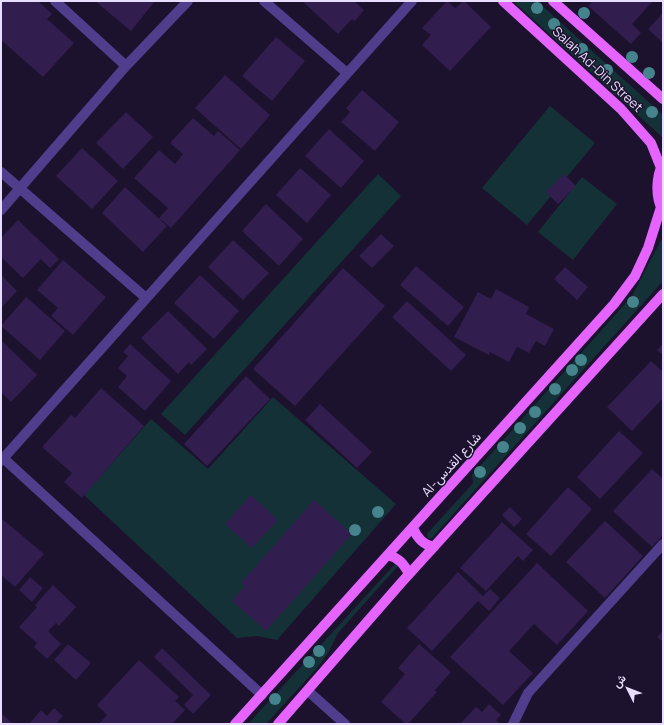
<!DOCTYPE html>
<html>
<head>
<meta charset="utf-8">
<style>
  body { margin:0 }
  #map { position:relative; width:664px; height:725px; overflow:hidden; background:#1c122d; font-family:Manrope,Vazirmatn,sans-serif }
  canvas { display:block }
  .frame { position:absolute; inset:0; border:2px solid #e8ddff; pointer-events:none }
  .north { position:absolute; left:608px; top:669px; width:40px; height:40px; -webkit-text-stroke:3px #1c122d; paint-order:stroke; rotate:312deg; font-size:11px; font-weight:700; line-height:16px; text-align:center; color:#e8ddff }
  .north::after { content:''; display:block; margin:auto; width:14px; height:18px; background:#e8ddff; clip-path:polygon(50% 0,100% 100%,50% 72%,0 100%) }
</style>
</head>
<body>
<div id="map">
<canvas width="664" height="725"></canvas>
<div class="frame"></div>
<div class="north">ش</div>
</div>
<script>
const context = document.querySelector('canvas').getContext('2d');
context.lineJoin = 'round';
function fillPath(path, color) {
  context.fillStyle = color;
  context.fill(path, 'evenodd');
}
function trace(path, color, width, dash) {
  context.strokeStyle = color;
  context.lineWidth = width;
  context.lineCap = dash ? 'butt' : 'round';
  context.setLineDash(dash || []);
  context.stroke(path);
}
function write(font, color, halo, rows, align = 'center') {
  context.font = font + ' Manrope,Vazirmatn,sans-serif';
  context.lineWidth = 3;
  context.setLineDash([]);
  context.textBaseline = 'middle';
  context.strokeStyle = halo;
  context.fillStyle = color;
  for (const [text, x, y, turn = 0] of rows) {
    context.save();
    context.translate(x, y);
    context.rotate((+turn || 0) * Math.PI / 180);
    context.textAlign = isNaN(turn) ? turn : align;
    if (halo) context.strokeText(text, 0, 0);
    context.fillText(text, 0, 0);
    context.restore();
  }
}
fillPath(new Path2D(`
  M513,1h24l126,114v23z
  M550,106l45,37 -68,82 -45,-37z
  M378,174l23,22 -216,239 -24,-21z
  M582,177l35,27 -44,56 -35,-28z
  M661,240l2,1v40l-231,257h-4l-1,-4 46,-51 -1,-8 160,-179z
  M273,397l123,107 -119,136 -20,-4 -20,2 -153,-143 67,-76 57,50z
  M396,563l2,3 -60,67 -10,20 -10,14 -52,57h-18z`), '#143137');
fillPath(new Path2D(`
  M1,1h37l14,13 -5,5 27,24 -31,34 -42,-37z
  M95,1h60l-24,30z
  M302,1h52l10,9 -9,11 -3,-2 -14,15z
  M447,1l8,7 9,-7 27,26 -41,44 -28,-26 9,-10 -9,-7z
  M593,1h60l-21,23 9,9 -10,11 -43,-38z
  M663,13v30l-15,-14z
  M276,37l29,24 -33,40 -30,-25z
  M225,75l45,40 -29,34 -46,-41z
  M362,90l37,32 -24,29 -34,-29 9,-10 -4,-4z
  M126,112l27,25 -30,32 -27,-26z
  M193,118l21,18 4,-5 22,19 -69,78 -12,-10 9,-10 -34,-30 25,-28 16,14 8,-10 -13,-11z
  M329,129l35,32 -23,27 -36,-32z
  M82,148l36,33 -26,28 -36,-33z
  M300,168l31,27 -24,28 -31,-28z
  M564,174l12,12 -18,18 -12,-12z
  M125,187l42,39 -24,26 -41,-39z
  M266,204l37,35 -24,27 -37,-35z
  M18,220l41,39 -9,9 -9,-9 -18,19 -22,-21v-19z
  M381,234l13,12 -22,22 -13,-12z
  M233,240l36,33 -26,27 -35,-33z
  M63,260l43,37 -33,38 -22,-19 7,-8 -21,-18z
  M416,266l48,41 -16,19 -48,-41z
  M565,267l23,20 -11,13 -23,-21z
  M343,268l42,38 -90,100 -42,-37z
  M1,275l16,16 -16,17z
  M200,275l39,36 -25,28 -40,-36z
  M496,289l33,18 -3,7 28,15 -9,17 -9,-5 -7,12 -12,-6 -8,15 -19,-10 -1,3 -35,-18 24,-45 13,7z
  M26,297l39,34 -25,29 -39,-34z
  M407,301l59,54 -15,16 -59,-54z
  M168,311l39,38 -16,16 -2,-3 -11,12 -37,-36z
  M1,340l36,35 -26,27 -10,-10z
  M130,344l41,37 -26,30 -27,-24 9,-11 -9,-8 10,-12 -5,-4z
  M663,344v11l-6,-5z
  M651,361l12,11v26l-31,33 -25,-24z
  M246,376l24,23 -63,67 -23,-22z
  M101,388l43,38 -62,72 -18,-16 8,-9 -30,-26 29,-32 4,3z
  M320,404l52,48 -15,16 -52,-48z
  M619,431l24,22 -43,46 -23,-22z
  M652,469l11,10v56l-11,12 -39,-36z
  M568,487l24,22 -41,47 -25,-22z
  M251,495l27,25 -26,28 -27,-24z
  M314,500l38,34 -86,97 -34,-30 13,-15 -4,-3z
  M510,507l12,12 -8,8 -12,-12z
  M1,518l43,36 -29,33 -14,-12z
  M605,521l38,35 -38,42 -39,-36z
  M502,522l31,28 -10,11 -5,-5 -32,35 -26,-23z
  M537,563l51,48 -31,34 -23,-21 -25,27 24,22 -30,32 -53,-48z
  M458,572l25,24 7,-7 10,9 -11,13 -11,-10 -46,50 -25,-23z
  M30,577l13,11 -11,14 -13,-12z
  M53,585l23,22 -17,19 -3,-3 -8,8 13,13 -14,15 -13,-12 3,-4 -18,-16 18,-20 -2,-2z
  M663,631v11l-6,-5z
  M68,644l23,19 -15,17 -22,-20z
  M419,644l32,28 -16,18 2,2 -29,32h-2l-25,-22 24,-28 -7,-6z
  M162,648l49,47 -18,19 -9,-9 9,-10 -39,-38z
  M139,660l40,37 -4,4 10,9 -13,14h-73l8,-9 -10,-10z
  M489,704l12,11 -5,5 4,4h-40l16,-17 6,5z
  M54,708l9,8 -7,8h-27l12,-14 6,6z
  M1,713l12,11h-12z`), '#311d4e');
trace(new Path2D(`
  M55,1l71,65
  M264,1l83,72
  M1,172l145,126
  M1,210l125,-144 62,-65
  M3,458l259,237
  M1,461l411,-460
  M308,691l37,33
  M513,724l15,-31 135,-149`), '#503d8b', 10);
trace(new Path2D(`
  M503,1l118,108 30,34 10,25
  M553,1l110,98
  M663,163c-7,14 -8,34 0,48
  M413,528c4,10 10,17 21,19
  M388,555c11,3 16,9 21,19
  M235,724l379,-420 21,-28 13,-28 13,-41
  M278,724l123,-141 262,-289`), '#e564ff', 10);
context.fillStyle = '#45848d';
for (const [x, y] of [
  [537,8],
  [584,13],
  [554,24],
  [582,49],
  [632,57],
  [607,70],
  [649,73],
  [652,112],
  [633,302],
  [581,360],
  [572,370],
  [555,389],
  [535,412],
  [520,428],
  [503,447],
  [480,472],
  [378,512],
  [355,530],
  [319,651],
  [309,662],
  [275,699]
]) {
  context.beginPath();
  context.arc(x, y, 6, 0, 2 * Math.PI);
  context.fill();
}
write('13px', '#e8ddff', '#1c122d', [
  ["Salah Ad-Din Street",597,70,43],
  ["Al-شارع القدس",452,465,-48]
]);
</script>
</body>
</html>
